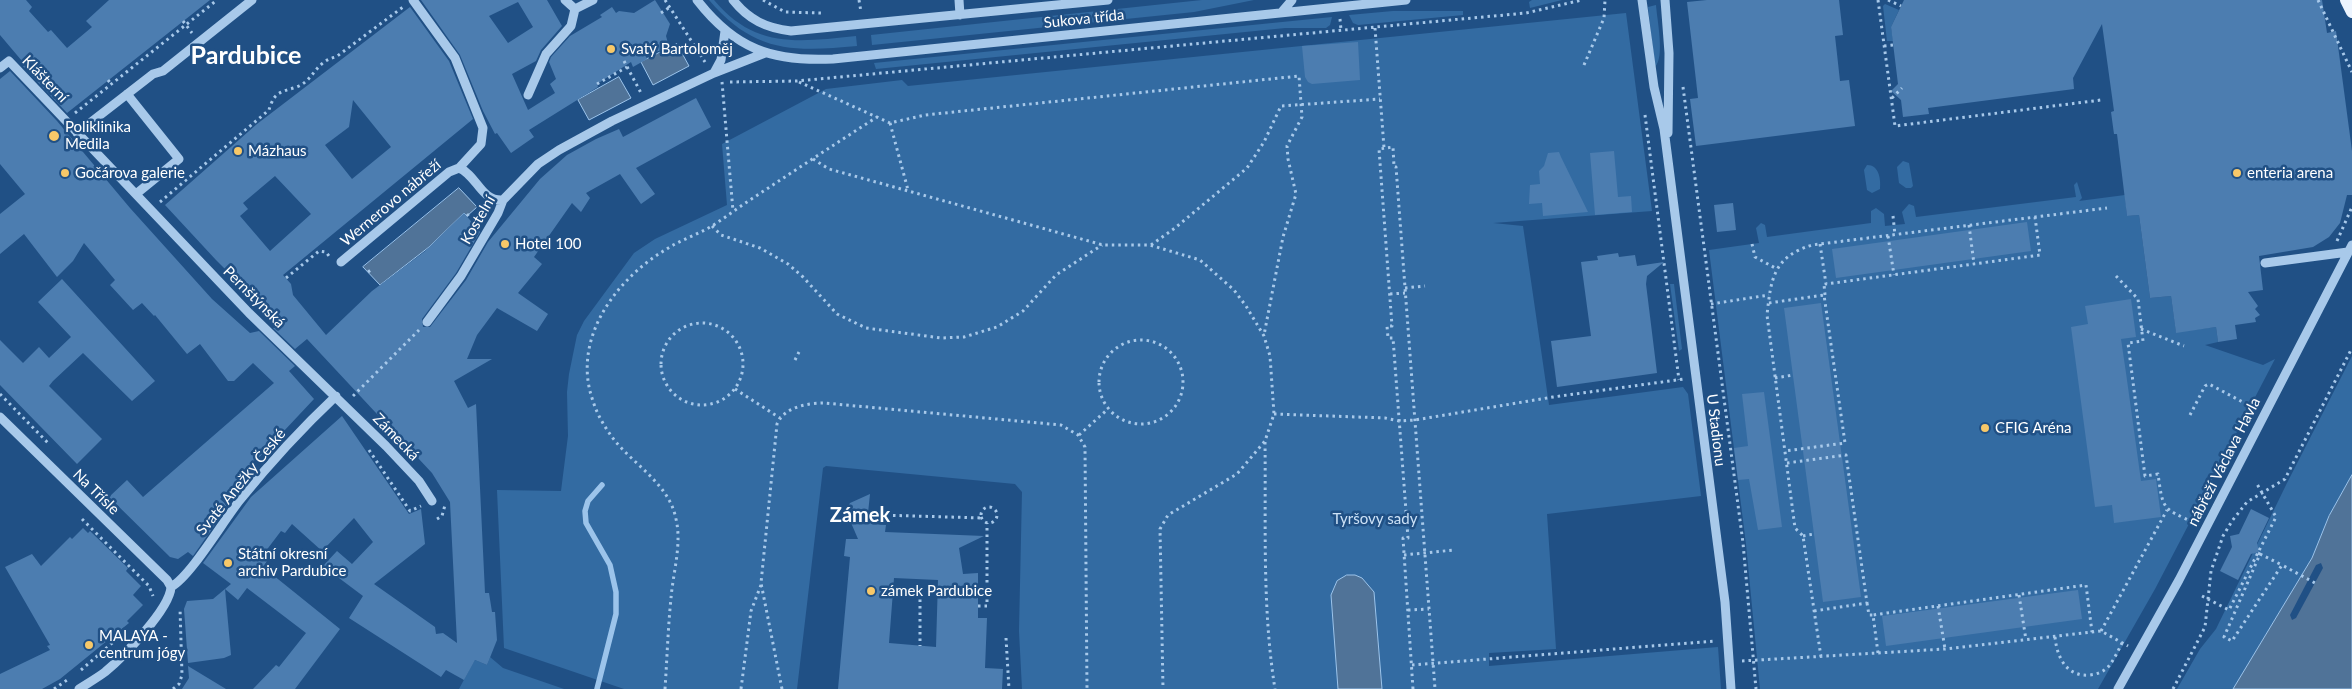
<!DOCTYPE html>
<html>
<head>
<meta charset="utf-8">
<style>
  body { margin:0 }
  canvas { display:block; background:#205085 }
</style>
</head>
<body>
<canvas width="2352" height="689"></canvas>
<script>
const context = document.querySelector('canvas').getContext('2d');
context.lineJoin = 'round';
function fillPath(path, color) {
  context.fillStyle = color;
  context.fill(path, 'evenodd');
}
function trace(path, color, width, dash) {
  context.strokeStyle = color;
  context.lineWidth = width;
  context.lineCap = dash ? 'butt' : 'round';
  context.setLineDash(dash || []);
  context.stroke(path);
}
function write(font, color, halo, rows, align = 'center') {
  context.font = font + ' Lato,sans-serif';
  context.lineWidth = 5;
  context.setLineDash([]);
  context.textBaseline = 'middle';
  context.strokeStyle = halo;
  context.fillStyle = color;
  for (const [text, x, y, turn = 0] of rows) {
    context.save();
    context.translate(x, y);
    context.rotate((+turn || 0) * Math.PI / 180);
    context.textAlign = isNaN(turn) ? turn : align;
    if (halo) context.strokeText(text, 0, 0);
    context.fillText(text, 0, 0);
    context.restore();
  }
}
fillPath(new Path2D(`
  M709,0h5c41,49 84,42 142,36l1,10c-64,6 -103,7 -148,-46z
  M1202,0h52l-60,12 -322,33 -1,-10z
  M1532,0h30l-32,8 -1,-6z
  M1885,4l14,6 -8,17 2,14h-6l-4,-35z
  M1656,5c1,15 9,52 -1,62l-7,-60z
  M1393,11h70v4l-105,10 -5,-2 -4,-8z
  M1626,13l26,198 -159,12 30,3 26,179 134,-18 5,7 13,102 -154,18 9,135 -67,4v13l229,-19 3,42h-699l-3,-58 3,-139 -7,-8 -189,-18 -3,2 -26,221h-173l-120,-41 -7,-158 64,1 7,-55 -1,-44 2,-18 8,-39 7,-14 50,-68 21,-14 72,-34 -5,-61 104,-55 76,-9 6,6z
  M1332,17l-2,8 -4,3h-41l-409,41 -2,-6z
  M1903,161l6,2 4,23 -2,2h-5l-7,-5 -2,-16z
  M1867,165c12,0 14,14 13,24l-8,4 -5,-3 -3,-20z
  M2077,182l5,16 -3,3 46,-6 2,21 12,-1 11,83 21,-2 5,36 40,-5 2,15 -13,3 58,20 12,-6 -120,230 -57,100h-338l-14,-145 -37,-294 50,-7 -3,-15 5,-5 4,2 2,12 104,-14v-12l5,-3 8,6 1,12 20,-2 -3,-12 7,-8 5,2 2,11 160,-20 -2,-12z
  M1670,284h4l8,65 -3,2z
  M2352,356v119l-23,41 -17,42 -79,131h-56l23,-40 16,-20 71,-146z
  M490,657l13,11 61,21h-105l14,-26 2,-3 12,5z`), '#336ba2');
const water = new Path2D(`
  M677,44l12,22 -36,19 -12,-23z
  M619,77l12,21 -42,22 -11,-20z
  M459,188l18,19 -10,9 -3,-3 -35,34 -49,38 -17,-18z
  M2352,475v214h-119l79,-131 17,-42z
  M1347,575h8l7,3 12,14 8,97h-44l-7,-94 6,-14z`);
fillPath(water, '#507398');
trace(water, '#9cc4eb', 1);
fillPath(new Path2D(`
  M2321,563l2,5 -27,50 -4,2 -2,-5 26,-50z`), '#205085');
trace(new Path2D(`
  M597,689l19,-75v-22l-6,-27 -24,-42 -1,-12 3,-10 14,-16`), '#9cc4eb', 5.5);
fillPath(new Path2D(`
  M0,0h26l6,7 -3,4 19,21 3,-2 16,18 25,-21 -6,-6 23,-21h101l-143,113 -47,-50 2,-2 -22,-26z
  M421,0h126l15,26 -21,24 -5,11 -24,13 16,36 27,-17 -5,-9 6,-5 -7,-17 2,-5 19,-21 32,-19 -2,-2 12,-8 4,6 3,-2 15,2 21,-13 15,24 -4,12 2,7 -5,7 -18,4 2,5 -14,8 -2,-5 -34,22 1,3 -69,43 5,7 -23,16 -14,-20 -2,1 -12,-23 -23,-56zM518,2l15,25 -25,16 -19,-27z
  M1707,0h132l4,35 -8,1 5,45 9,-1 6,46 -159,20 -6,-47 8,-1 -11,-96z
  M1904,0h418l5,33 9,-2 16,120v44h-5l-7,28 -11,14 -16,10 -54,9 4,34 -15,2 10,14 -3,3 5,6 -5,3 1,4 -21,3 2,14 -19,3 -2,-15 -40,6 -5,-37 -21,2 -11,-83 -12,1 -10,-82h-3l-3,-22 3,-1 -12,-87 -29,54 1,11 -146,19 1,6 -26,3 -2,-17 -10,-9 7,-7 -7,-57z
  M410,7l39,54 24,58 -190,156 8,9 2,11 33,40 46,-44 52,-39 40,-39 16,19 -24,41 -34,46 1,8h7l36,-47 22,-38 52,-63 27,-24 29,-16 23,-10 4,8 73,-39 15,29 -75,41 19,26 -14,10 -21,-30 -34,19 4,5 -9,14 -9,-9 -38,54 8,7 -24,29 30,21 -11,17 -40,-23 -20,27 -10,24h25l-38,22 14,27 8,-4 9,189h4l3,19h3l2,28 -10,25 -12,-5 -11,20 -18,-10 -5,7 -92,-59 14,-22 -40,-30 14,-15 15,13 21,-22 -19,-24 -32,33 -30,-27 -7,9 -4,-2 -22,29 4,-3 4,4 -4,6 77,62 -45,60h-42l23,-24 3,2 27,-34 -59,-45 -9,12 -13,-11 6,66 -7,3 -36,5 -4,-54 3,-8 26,-2 18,-15 -28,-21 48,-66 91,-81 67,98 12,-5 4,35 -51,40 61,43 1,7 7,-1 14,10 -7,-141 -18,-29 -125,-134 -12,10 -22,-21 9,-2 -66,-66 -51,-55 92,-81zM353,100l38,47 -39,32 -27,-34 24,-18zM275,176l36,38 -41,37 -30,-35 8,-7 -5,-6z
  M1358,42l2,38 -48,4 -4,-2 -3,-5 -3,-31z
  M10,71l47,50 73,87 82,91 38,34 9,-2 36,35 -6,5 25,28 -94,100 8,7 -35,50 -5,-4 -10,7 -8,-2 -61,-60 18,-17 16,17 131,-114 -21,-20 -19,18h-6l-28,-37 -13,10 -32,-39 -1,1 -12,-13 -9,7 -23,-25 5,-5 -31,-37 -11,18 -16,16 -33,-43 -24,20v-40l25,-20 -25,-30v-85z
  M1614,151l4,46 13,-1 1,16 -37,3 -5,-62z
  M1559,152l2,5 27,55 -45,4 -1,-13 -13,1 1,-19 10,-1 -1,-13 5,-5 4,-13z
  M1733,203l3,27 -19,2 -3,-27z
  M2027,222l4,29 -195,27 -4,-29z
  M1618,253l1,4 16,-2 2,11 27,-4 -17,14 -1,8 11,89 -100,14 -6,-46 40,-5 -10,-74 17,-2 -1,-4z
  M62,279l93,102 -23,20 -49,-48 -30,28 -4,5 53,53 -25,25 -77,-79v-45l23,23 16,-16 10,11 22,-21 -33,-35z
  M2131,299l5,38 -15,2 5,34 15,108 15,-2 5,38 -47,6 -2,-18 -17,2 -24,-180 17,-3 -3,-18z
  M1821,303l40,294 -38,5 -39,-294z
  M1764,392l18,135 -24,3 -9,-51 -11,1 -4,-32 14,-2 -6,-52z
  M870,494l-2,19h4l-1,11 15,1 -1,7 99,4 -25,12 4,26 15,-1v45h9l-2,50 18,1 -1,20h-164l12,-132 -6,-1 2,-17h12l-12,-28 4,-8zM894,578l44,2 -2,67 -47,-4z
  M2251,509l18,9 -12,25 2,9 -8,2 -13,26 -18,-9 12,-24 -2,-11 9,-2z
  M83,528l5,5 2,-2 38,37 -2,3 15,15 -8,9 10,10 -16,16 2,2 -69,56 -18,10h-42v-15l50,-24 -3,-4 3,-1 -45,-78 27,-13 9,12 29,-29 2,2z
  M2078,590l4,29 -196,27 -4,-30z
  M188,666l38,23h-44l7,-11z`), '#4c7db0');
trace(new Path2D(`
  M665,0l40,62
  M763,0l22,12 36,1
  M859,0l2,12
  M1878,0l17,126 206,-26
  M1888,0l13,6
  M2318,0l34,72
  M661,13l9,-6
  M1340,19l1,11
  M183,21l9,12
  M1375,28l9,120
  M1884,46l10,-1
  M624,61l17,32
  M1584,65l20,-47 1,-18
  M108,80l3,4
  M722,82l11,129
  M730,82l67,-1 729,-68 56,-13
  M799,82l91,41 35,-8 374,-39 3,41 -15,29 1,13 8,35 -13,43 -19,98
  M597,84l30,-17
  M1683,87l60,456 13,146
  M1892,98l10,-10
  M75,113l142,-113
  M1645,115l34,265
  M890,123l18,67
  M813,159l16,10 274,76h47l50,15 34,30 12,16 18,30 6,20 4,58 -9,27 -28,33 -69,41 -8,14 3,160
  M160,202l109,-92c1,-4 3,-9 5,-12 6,-8 16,-8 25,-12 15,-7 17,-25 37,-29l67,-50
  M467,214l4,5
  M1893,216l2,19
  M1969,225l5,39
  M712,226l9,9 39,13 28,16 15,13 34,37 29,14 75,10 23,-1 33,-10 26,-16 33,-36 46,-30
  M1888,236l6,39
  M2337,241l15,-34
  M1752,244l3,13 22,12
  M1820,244l6,40 214,-29 -5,-38
  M1151,245l24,-17 72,-60 17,-26 17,-36 99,-7
  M368,272l3,-2
  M2116,276l22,23 5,42 -15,2 17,133 13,-2c5,36 4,34 37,49
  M286,278l33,-27 7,1 3,4
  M1405,288l20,-2
  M1390,294l15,-1
  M1825,295l-1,-11h2
  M1769,303l55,-8 21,148 -60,8
  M1711,304l58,-9
  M661 364a41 41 0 1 1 82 0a41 41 0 1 1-82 0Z
  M2141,329l43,17
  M1099 382a42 42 0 1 1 84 0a42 42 0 1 1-84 0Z
  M795,360l4,-8
  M1775,378l18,-3
  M735,389l45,29
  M0,394l49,50
  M353,396l66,-66
  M1274,414l111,4 14,3 16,-1 138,-23 131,-18
  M2190,415l15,-29 4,-2 43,23
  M1079,435l29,-26
  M1265,442c1,82 -3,166 10,247
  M369,450l41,61 11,-5
  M1787,463l59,-8 21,148 -53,8
  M981 515a8 8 0 1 1 16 0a8 8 0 1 1-16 0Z
  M880,515l102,3
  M82,519l67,67 4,10
  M437,519l5,-3 3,-11
  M1803,536l11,-2
  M2258,553l2,1 -36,83 8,4 50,-76 33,18
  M2260,554l22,11
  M1404,555l50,-5
  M920,593v53
  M2019,595l7,45
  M2202,596l27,14 47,-93 -19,-33
  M1867,603l2,12h4
  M978,606h9v-83
  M1938,606l7,43
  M1408,610l21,-1
  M2101,631l66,-121
  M2055,637c2,20 11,40 35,38 7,-1 13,-3 18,-8 6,-7 10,-16 14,-24
  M1006,638l3,51
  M1878,653l-5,-38 213,-30 6,47
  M1821,657l-18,-121 -8,-8 -28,-213c4,-36 6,-58 45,-70l295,-37
  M1742,661l203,-12 156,-18 27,15
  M1412,665l303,-24
  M81,670l37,-32
  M54,689l16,-11
  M173,689l6,-5 3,-9 -2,-67
  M665,689c2,-30 3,-61 6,-91 2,-25 11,-54 5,-79 -7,-36 -43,-54 -64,-82 -8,-11 -15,-23 -19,-36 -22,-61 22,-121 72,-151 15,-10 32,-15 47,-24 14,-9 27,-19 41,-28 41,-27 82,-54 124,-81
  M741,689l10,-78 10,-26
  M782,689l-21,-106 16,-159c7,-17 31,-21 47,-21l237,22 17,10 7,12 2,242
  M1413,689l-10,-151h5l-15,-200h-5l-1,-12h5l-13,-177 14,-2 1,20h2l39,522
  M2173,689l32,-62 6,-56 12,-35 9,-15 15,-19 38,-23 67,-131`), '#a8c9ea', 3, [2.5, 4]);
trace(new Path2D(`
  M413,0l42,58 28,70 -2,16 -22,24
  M565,0l10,9 18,-9
  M697,0c38,49 75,62 136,59l573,-59
  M733,0c16,20 33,28 58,31l317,-31
  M959,0l1,15
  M1642,0l12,87 10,42 61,473 6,87
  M1665,0l4,53 -1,80
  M1281,13l11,-13
  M0,68l9,-7 240,252 137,133 33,35 13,20
  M714,73l7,-13 4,-29
  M127,94l52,65 -43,35
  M528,95l18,-41 25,-28 4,-17
  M77,133l76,-59 10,-3 89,-71
  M459,168c18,7 22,34 44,32
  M341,262l108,-90 10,-4
  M2265,263l83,-11
  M427,322l34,-46 37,-63 5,-13 35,-36 21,-14 53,-29 102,-48 51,-20
  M0,417l167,163 4,7
  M171,587c20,-11 52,-66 69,-87 29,-36 62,-72 96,-104
  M79,689c9,-6 18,-11 26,-17 17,-14 65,-63 66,-85
  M2118,689l61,-109 173,-335`), '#a8c9ea', 9);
trace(new Path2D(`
  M2346,0l6,12`), '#ecf4fe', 12);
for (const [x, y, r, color] of [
  [611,49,5,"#f7c869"],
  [54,136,6,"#f7c869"],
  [238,151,5,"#f7c869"],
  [65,173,5,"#f7c869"],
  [2237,173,5,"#f7c869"],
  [505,244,5,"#f7c869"],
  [1985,428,5,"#f7c869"],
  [228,563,5,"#f7c869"],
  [871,591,5,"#f7c869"],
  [89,645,5,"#f7c869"]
]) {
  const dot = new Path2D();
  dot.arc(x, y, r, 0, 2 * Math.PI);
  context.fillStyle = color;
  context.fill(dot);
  trace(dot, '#205085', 2);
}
write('15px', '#fff', '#205085', [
  ["Sukova třída",1084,19,-6],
  ["Klášterní",45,79,46],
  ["Wernerovo nábřeží",391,203,-40],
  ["Kostelní",478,220,-60],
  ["Pernštýnská",254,297,45],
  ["U Stadionu",1716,430,83],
  ["Zámecká",396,437,46],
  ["nábřeží Václava Havla",2224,462,-63],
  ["Svaté Anežky České",241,482,-51],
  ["Na Třísle",96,492,44]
]);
write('15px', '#fff', '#205085', [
  ["Svatý Bartoloměj",621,49],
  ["Poliklinika",65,127],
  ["Medila",65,144],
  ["Mázhaus",248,151],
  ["Gočárova galerie",75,173],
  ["enteria arena",2247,173],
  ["Hotel 100",515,244],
  ["CFIG Aréna",1995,428],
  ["Státní okresní",238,554],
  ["archiv Pardubice",238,571],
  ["zámek Pardubice",881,591],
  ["MALAYA -",99,636],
  ["centrum jógy",99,653]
], 'left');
write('15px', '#cde2f7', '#205085', [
  ["Tyršovy sady",1375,519]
]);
write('bold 20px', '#fff', '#205085', [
  ["Zámek",860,516]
]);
write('bold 25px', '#fff', '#205085', [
  ["Pardubice",246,56]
]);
</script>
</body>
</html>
